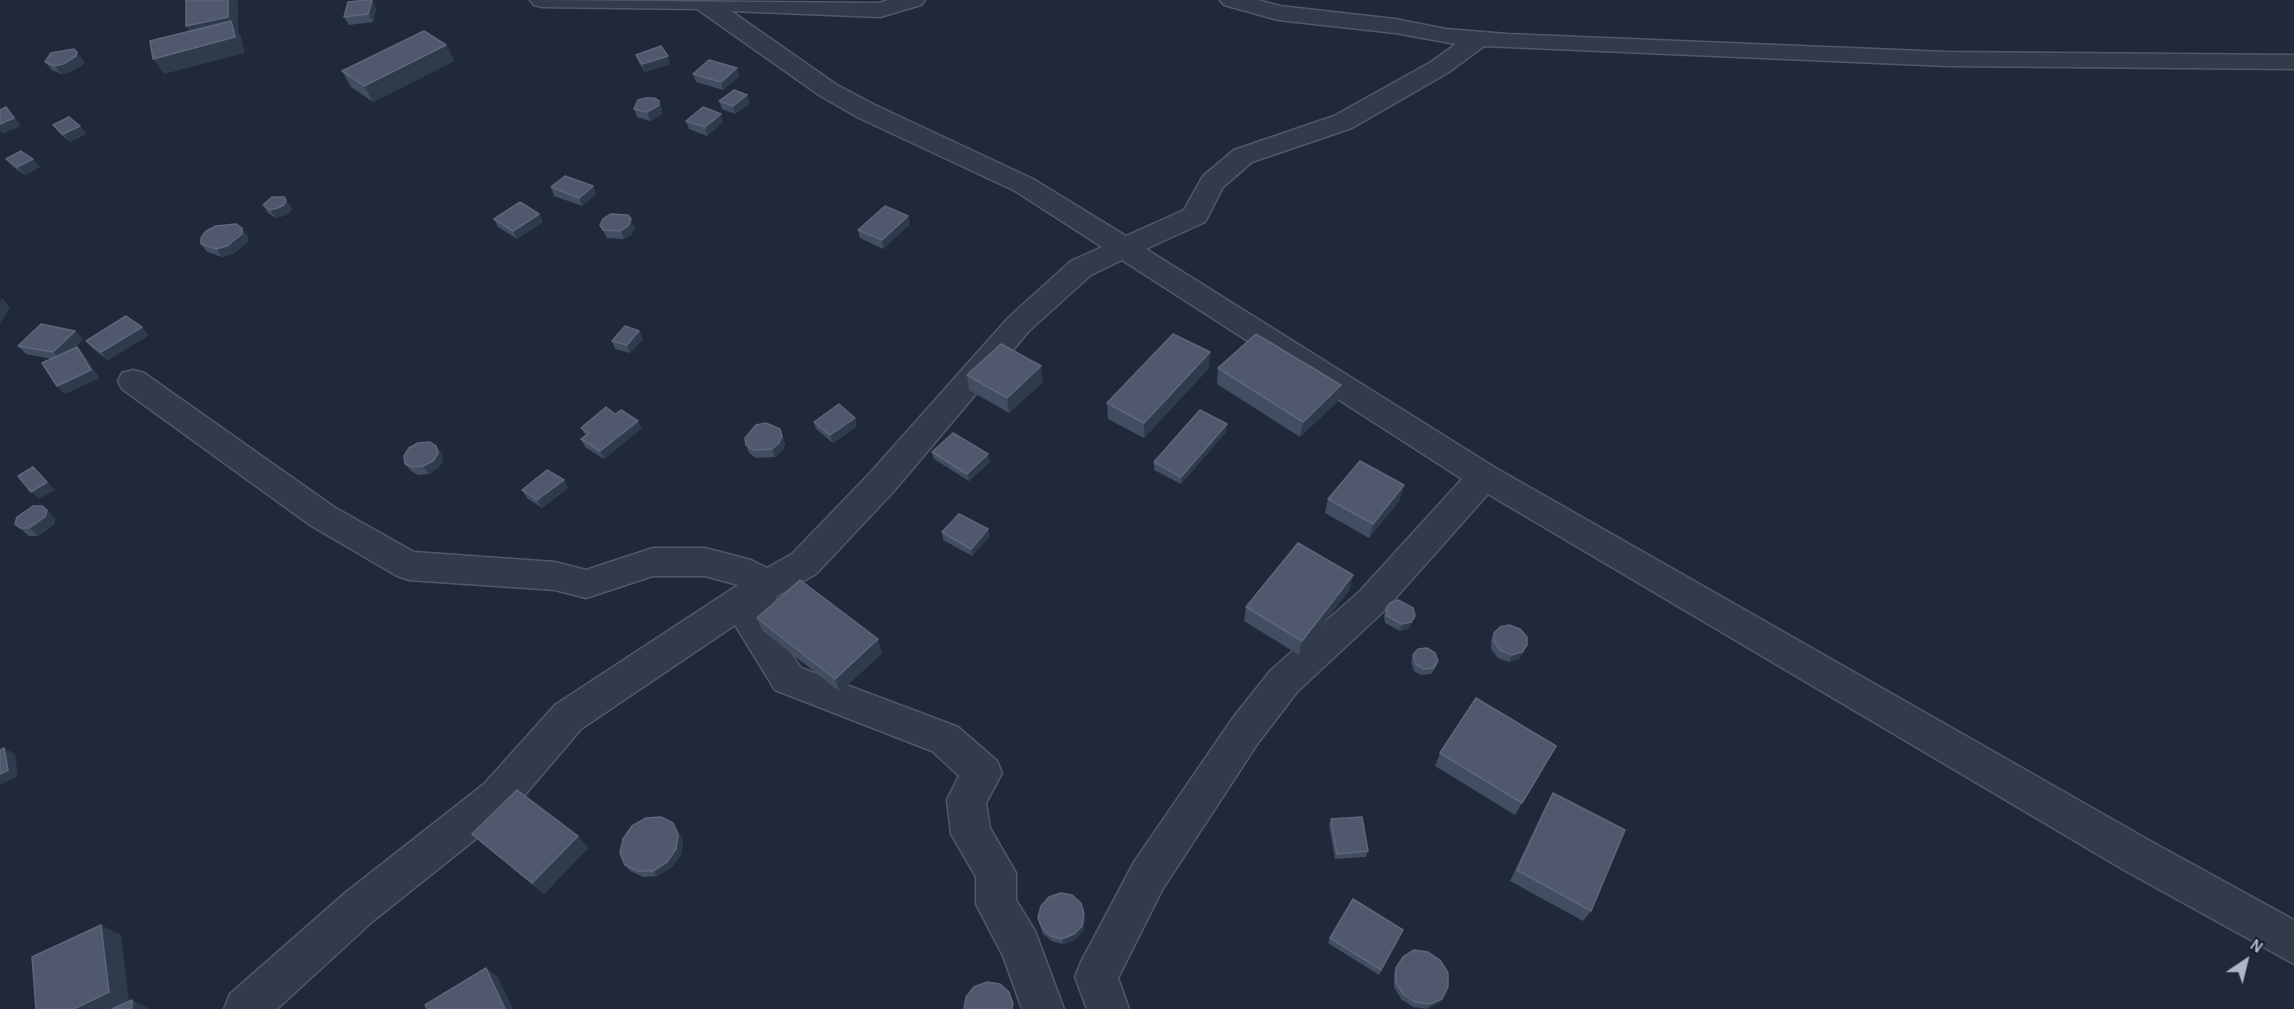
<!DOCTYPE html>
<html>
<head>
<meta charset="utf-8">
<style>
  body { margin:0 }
  #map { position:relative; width:2294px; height:1009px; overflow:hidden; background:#202939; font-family:"Alegreya Sans",sans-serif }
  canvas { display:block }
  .north { position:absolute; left:2216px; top:931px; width:60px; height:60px; -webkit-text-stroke:4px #19202e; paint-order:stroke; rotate:35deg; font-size:16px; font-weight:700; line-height:24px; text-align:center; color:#aeb5c6 }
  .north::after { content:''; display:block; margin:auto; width:21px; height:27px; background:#aeb5c6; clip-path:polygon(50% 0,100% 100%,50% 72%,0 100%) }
</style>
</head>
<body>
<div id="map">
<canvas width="2294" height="1009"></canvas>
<div class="north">N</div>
</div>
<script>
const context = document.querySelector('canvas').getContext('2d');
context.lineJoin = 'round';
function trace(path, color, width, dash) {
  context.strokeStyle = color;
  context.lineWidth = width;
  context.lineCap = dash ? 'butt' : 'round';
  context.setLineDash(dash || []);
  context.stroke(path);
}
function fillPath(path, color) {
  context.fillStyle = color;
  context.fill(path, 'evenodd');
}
const minor = new Path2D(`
  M530,0l349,3 9,-3h37l-4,5 -41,12 -149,-6 106,74 38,20 158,74 93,57 58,-26 19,-34 31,-26 100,-34 97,-54 25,-18 -61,-11 -117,-13 -54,-15 -4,-5h38l22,6 115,13 51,10 61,5 440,18 347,3v14l-347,-3 -463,-20 -35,26 -97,56 -100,34 -29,25 -18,35 -59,27 348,218 658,375 142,78v44l-170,-94 -636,-376 -104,117 -87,81 -39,51 -96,147 -44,88 11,31h-42l-12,-32 6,-15 53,-100 98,-143 39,-49 89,-79 102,-112 -340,-219 -31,15 -62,56 -135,160 -78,83 -39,22 -8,24 32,48 157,59 39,34 5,12 -16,30 4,25 26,45v27l19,31 29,78h-42l-19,-53 -27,-52v-27l-25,-43 -4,-34 12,-24 -27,-25 -157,-61 -40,-65 -154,104 -69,81 -139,111 -96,88h-53l6,-15 115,-101 139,-109 71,-79 183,-120 -33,-9h-52l-67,22 -31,-8 -146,-10 -12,-4 -87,-51 -188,-136 -4,-8 4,-8 11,-3 11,3 190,134 80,45 141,10 31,8 67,-22h52l46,12 16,8 25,-14 78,-81 139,-156 62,-56 31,-14 -87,-56 -158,-74 -38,-22 -122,-86 -155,-2 -8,-2z`);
trace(minor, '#515867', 3);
fillPath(minor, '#333b4a');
fillPath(new Path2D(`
  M376,8l-3,14 -24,3 -5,-8z
  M446,45l8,16 -81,41 -22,-15 -9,-16z
  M636,55l34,9 -25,8 -6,-9z
  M84,61l-1,4 -13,7 -9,2 -9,-4 -7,-8z
  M693,74l46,2 -16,14 -27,-8z
  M719,101l31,2 -15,11 -13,-5z
  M634,109h28v5l-12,7 -13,-4z
  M686,121l37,1 -16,14 -18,-7z
  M53,125l27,1 6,8 -16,8 -11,-9z
  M6,159l34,8 -15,8 -12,-8z
  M593,186l3,8 -14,12 -28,-10 -3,-9z
  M263,205l29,3 -3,5 -6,3 -7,2 -8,-5z
  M539,214l4,8 -26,17 -19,-12 -4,-8z
  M910,224l-27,25 -23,-11 -2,-8z
  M600,225l35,3 -3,6 -8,5 -17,-1z
  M248,236v6l-15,12 -11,3 -15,-5 -6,-8z
  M75,331l8,8 -10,10 4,-2 7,8 15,23 -35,16 -12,-35 -26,-5 -8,-8z
  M639,331l4,8 -13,14 -15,-4 -3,-8z
  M149,335l-41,25 -15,-11 -7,-8z
  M1209,368l-65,70 -36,-19 -1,-16z
  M1218,368l123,17 -3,16 -38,36 -83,-53z
  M967,375l76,7 -34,31 -40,-23z
  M615,414l27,14 -38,31 -19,-12 -4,-8 5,-3 -5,-8z
  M814,422l43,4 -24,17 -17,-14z
  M1226,432l-45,52 -27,-14v-8z
  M783,437l2,7 -3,7 -7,6 -19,1 -7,-5 -3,-8z
  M436,446l6,8 1,7 -5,7 -9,6 -11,1 -7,-4 -6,-7z
  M932,452l58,10 -21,19 -35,-22z
  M564,480l4,8 -26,20 -15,-10 -5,-8z
  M1328,499l72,1 -31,38 -44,-25z
  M55,518l-1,7 -16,11h-9l-14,-12z
  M988,529l1,8 -17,19 -29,-16 -1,-8z
  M1350,589l-51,66 -55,-34 2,-14z
  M1386,609l29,7 -3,7 -4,6 -8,2 -15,-8 -1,-7z
  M757,618l125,35 -42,39 -77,-61z
  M1494,633l30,19 -5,7 -10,3 -11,-4 -7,-9v-9z
  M1413,655l25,6 -2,6 -5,7 -10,1 -7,-4 -3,-9z
  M1556,746l-41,69 -80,-49 5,-13z
  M1553,793l38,118 -8,10 -73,-40 36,-76z
  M1331,819l37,32 -2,6 -31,2 -6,-34z
  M673,823l4,6 6,12 -2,14 -10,13 -14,8 -14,1 -13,-6 -5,-6z
  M472,834l106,2 10,12 -44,46 -60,-49z
  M1038,918l47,1 -2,12 -8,9 -12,4 -11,-3 -9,-7z
  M1400,936l-21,39 -51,-32 2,-5z
  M1396,968l46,31 -3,4 -12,6 -14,-2 -12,-8 -7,-12v-14z`), '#434d62');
fillPath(new Path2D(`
  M228,0h8l2,2v30l3,4 4,17 -81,21 -11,-15 43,-17 -10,-16z
  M372,0l4,8 -3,14 -5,-8z
  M446,45l8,16 -81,41 -9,-16z
  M77,52l7,9 -1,4 -13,7 -9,2 -6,-8z
  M668,56l2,8 -25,8 -3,-8z
  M737,68l2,8 -16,14 -2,-8z
  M747,95l3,8 -15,11 -2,-8z
  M659,101l3,8v5l-12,7 -3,-9z
  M721,114l2,8 -16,14 -2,-9z
  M13,115l8,11 -19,8 -2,-3v-7z
  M80,126l6,8 -16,8 -7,-8z
  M33,159l7,8 -15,8 -8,-8z
  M593,186l3,8 -14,12 -3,-8z
  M284,197l8,11 -3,5 -6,3 -7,2 -6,-8z
  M539,214l4,8 -26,17 -4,-8z
  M908,216l2,8 -27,25 -1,-9z
  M631,219l4,9 -3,6 -8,5 -3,-8z
  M242,228l6,8v6l-15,12 -11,3 -6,-8z
  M2,298l8,9 -10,17v-22z
  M142,327l7,8 -41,25 -7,-8z
  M75,331l8,8 -22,21 -8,-8z
  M639,331l4,8 -13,14 -3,-8z
  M77,347l7,8 15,23 -35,16 -7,-8z
  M1210,352l-1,16 -65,70v-15z
  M1041,366l2,16 -34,31 -2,-15z
  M1341,385l-3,16 -38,36 3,-15z
  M855,418l2,8 -24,17 -3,-8z
  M638,421l4,7 -38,31 -4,-8z
  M1227,424l-1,8 -45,52v-7z
  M780,429l5,15 -3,7 -7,6 -3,-8z
  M436,446l6,8 1,7 -5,7 -9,6 -6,-8z
  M988,454l2,8 -21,19 -2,-7z
  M33,467l22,23 -16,9 -8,-7z
  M564,480l4,8 -26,20 -5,-8z
  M1404,485l-4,15 -31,38 4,-14z
  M47,510l8,8 -1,7 -16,11 -9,-8z
  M988,529l1,8 -17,19 -1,-7z
  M1353,575l-3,14 -51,66 3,-14z
  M1415,616l-3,7 -4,6 -8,2 2,-7z
  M878,639l4,14 -42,39 -5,-13z
  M1527,645l-3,7 -5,7 -10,3 3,-7z
  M4,748l11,6 3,22 -18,9v-11z
  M673,823l4,6 6,12 -2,14 -10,13 -14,8 -4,-5z
  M578,836l10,12 -44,46 -12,-11z
  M1084,914l1,5 -2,12 -8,9 -12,4 -1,-5z
  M101,925l20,10 8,67 -15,7h-40z
  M486,968l12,9 15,32h-8z
  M1442,999l-3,4 -12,6 3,-5z
  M132,1000l18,9h-18z`), '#303a4d');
const building = new Path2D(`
  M186,0h42v17l-42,9z
  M367,0h5l-4,14 -24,3 4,-15z
  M231,21l4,16 -82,22 -3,-18z
  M424,31l22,14 -82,41 -22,-15z
  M661,46l7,10 -26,8 -6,-9z
  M74,49l3,3 -1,4 -13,8 -8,2 -10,-4 6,-9z
  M709,60l28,8 -16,14 -28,-8z
  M734,90l13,5 -14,11 -14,-5z
  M646,98h8l5,3v4l-12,7 -13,-3 4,-9z
  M6,107l8,11 -14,6v-14z
  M703,107l18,7 -16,13 -19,-6z
  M69,117l11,9 -17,8 -10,-9z
  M21,151l12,8 -16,8 -11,-8z
  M565,176l28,10 -14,12 -28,-11z
  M272,197h12l2,3 -2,5 -6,3 -8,2 -7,-5z
  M520,202l19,12 -26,17 -19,-12z
  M885,206l23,10 -26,24 -24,-10z
  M611,214l17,1 3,4 -3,7 -7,5 -18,-1 -3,-5 3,-6z
  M236,224l6,4v6l-15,12 -11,3 -15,-5v-6l5,-7 10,-5z
  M126,316l16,11 -41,25 -15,-11z
  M41,324l34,7 -22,21 -35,-6z
  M625,326l14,5 -12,14 -15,-4z
  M1173,334l37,18 -66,71 -37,-20z
  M1256,334l85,51 -38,37 -85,-54z
  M1001,344l40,22 -34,32 -40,-23z
  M77,347l14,23 -34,16 -15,-23z
  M839,404l16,14 -25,17 -16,-13z
  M606,407l9,7 6,-4 17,11 -38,30 -19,-12 8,-6 -8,-5z
  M1200,410l27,14 -46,53 -27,-15z
  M766,423l14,6 2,7 -3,7 -7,6 -19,1 -7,-5 -1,-7 11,-13z
  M953,433l35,21 -21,20 -35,-22z
  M430,442l6,4 2,7 -5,8 -10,5 -10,1 -8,-3 -1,-8 5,-8 9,-5z
  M1360,461l44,24 -31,39 -45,-25z
  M33,467l14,15 -16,10 -13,-16z
  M547,470l17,10 -27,20 -15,-10z
  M33,506h9l5,4 -2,7 -16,11h-9l-5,-4 2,-7z
  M959,514l29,15 -17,20 -29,-17z
  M1298,543l55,32 -51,66 -56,-34z
  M800,580l78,59 -43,40 -78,-61z
  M1398,600l15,8 2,8 -4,6 -9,2 -15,-8 -1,-7 4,-6z
  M1509,625l11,4 7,8v8l-5,7 -10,3 -11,-4 -7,-9v-9l6,-6z
  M1427,648l8,5 3,8 -5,7 -9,1 -8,-5 -3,-9 5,-6z
  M1476,698l80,48 -34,57 -82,-50z
  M4,748l4,22 -8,4v-24z
  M517,790l61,46 -46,47 -60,-49z
  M1553,793l72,37 -34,81 -74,-41z
  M661,817l12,6 5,12 -2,14 -9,13 -14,9h-15l-13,-6 -5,-12 3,-14 9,-13 14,-8z
  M1362,817l6,34 -31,3 -6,-35z
  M1061,893l11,2 9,8 3,11 -2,12 -8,8 -12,5 -11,-3 -9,-8 -4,-10 3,-12 8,-9z
  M1353,899l50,31 -22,40 -51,-32z
  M101,925l8,67 -35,17h-38l-4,-52z
  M1414,950l14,2 12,8 8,13v14l-6,12 -12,5 -15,-2 -12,-8 -7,-12v-14l7,-11z
  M486,968l19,41h-78l-2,-4z
  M987,982l13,2 9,8 4,12 -1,5h-48l2,-12 8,-10z
  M132,1000v9h-20z`);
fillPath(building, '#4f586c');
trace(building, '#5e677a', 1.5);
</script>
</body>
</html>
